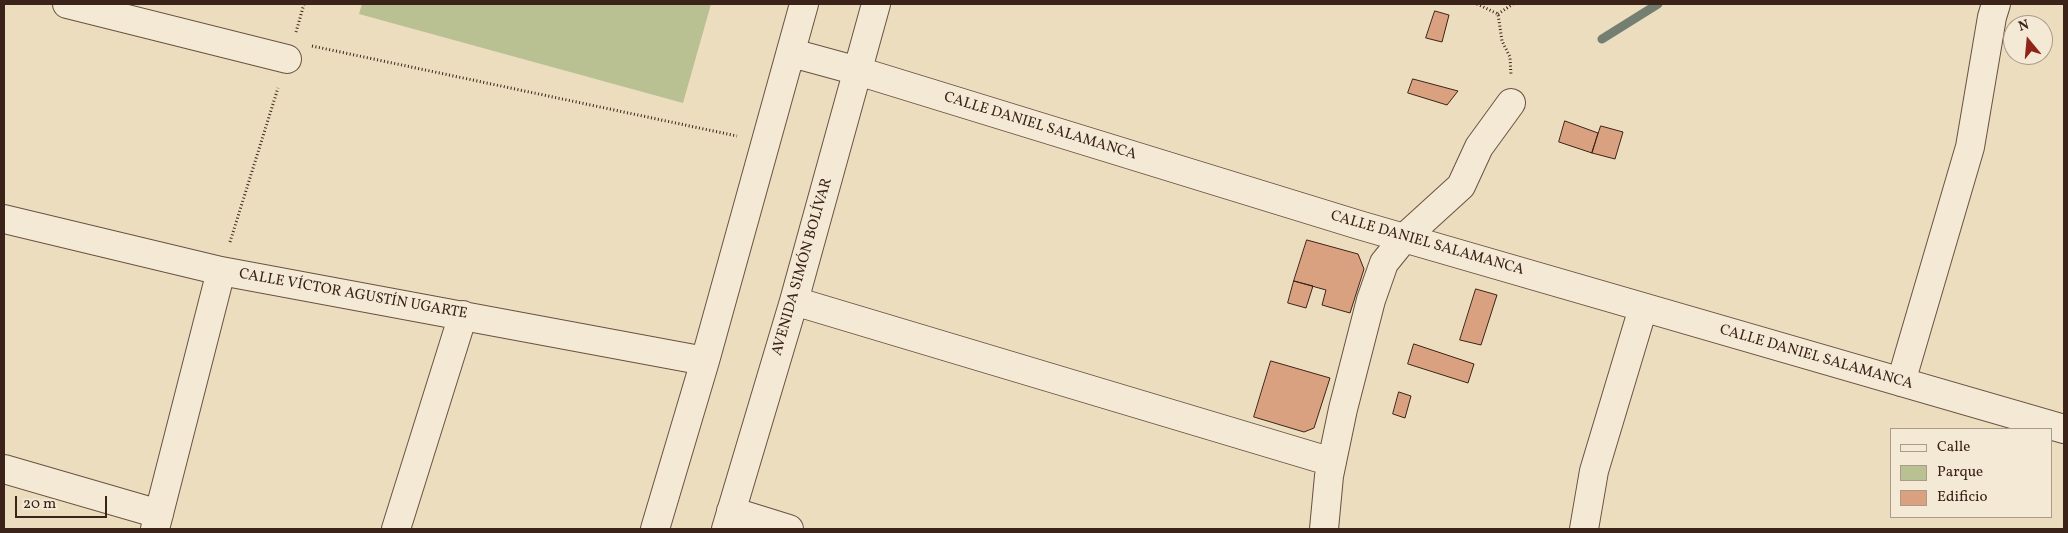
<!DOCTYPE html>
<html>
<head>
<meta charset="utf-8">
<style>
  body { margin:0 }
  #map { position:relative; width:2068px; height:533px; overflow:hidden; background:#edddbf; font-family:Vollkorn,serif }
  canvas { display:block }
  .frame { position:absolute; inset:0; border:5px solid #3b2319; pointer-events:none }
  .legend { position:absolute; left:1890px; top:428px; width:162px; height:90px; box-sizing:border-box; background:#f3e9d5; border:1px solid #a99a8a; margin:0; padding:6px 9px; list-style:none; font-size:15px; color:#3b2319 }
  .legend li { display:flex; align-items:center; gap:10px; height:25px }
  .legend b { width:25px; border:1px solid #a99a8a }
  .north { position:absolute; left:2003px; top:15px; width:50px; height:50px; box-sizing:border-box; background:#f3e9d5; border:1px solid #a99a8a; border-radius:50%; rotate:343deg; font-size:14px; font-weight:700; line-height:20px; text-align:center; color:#3b2319 }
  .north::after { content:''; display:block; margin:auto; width:18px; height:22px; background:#8f2418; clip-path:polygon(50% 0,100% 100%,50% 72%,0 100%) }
  .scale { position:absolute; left:15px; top:496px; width:92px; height:22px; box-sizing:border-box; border:2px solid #3b2319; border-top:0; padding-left:6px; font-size:15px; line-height:18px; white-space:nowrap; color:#3b2319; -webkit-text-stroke:4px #f3e9d5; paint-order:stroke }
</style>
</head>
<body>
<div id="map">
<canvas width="2068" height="533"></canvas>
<div class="frame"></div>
<ul class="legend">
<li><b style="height:6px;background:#f3e9d5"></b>Calle</li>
<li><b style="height:14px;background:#b9c091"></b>Parque</li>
<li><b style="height:14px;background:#daa180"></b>Edificio</li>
</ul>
<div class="north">N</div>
<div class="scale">20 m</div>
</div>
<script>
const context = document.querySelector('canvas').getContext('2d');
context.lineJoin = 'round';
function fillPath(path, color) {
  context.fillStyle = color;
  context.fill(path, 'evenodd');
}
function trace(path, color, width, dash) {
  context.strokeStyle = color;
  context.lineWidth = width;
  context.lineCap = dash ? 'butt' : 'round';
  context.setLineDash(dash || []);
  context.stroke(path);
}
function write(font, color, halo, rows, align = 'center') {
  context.font = font + ' Vollkorn,serif';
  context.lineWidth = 4;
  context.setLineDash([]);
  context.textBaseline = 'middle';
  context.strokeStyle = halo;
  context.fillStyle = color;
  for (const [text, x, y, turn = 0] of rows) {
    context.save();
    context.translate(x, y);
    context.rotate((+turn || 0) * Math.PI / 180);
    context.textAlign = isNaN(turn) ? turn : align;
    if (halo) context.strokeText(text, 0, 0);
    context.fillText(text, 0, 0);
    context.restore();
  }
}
fillPath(new Path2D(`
  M362,4h349l-28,99 -324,-89z`), '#b9c091');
trace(new Path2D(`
  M1602,39l56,-35`), '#747f71', 9);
const building = new Path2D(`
  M1435,11l14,4 -7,27 -16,-4z
  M1413,79l45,12 -11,14 -39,-12z
  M1565,121l33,12 -6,20 -33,-11z
  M1601,126l22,6 -8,27 -23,-6z
  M1307,240l51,14 6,15 -14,44 -28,-8 4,-15 -32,-9z
  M1294,281l19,5 -7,22 -18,-5z
  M1476,289l21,6 -16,50 -21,-5z
  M1414,344l60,20 -6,19 -60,-19z
  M1271,361l59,17 -16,50 -10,4 -50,-15z
  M1399,392l12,4 -6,22 -12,-4z`);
fillPath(building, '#daa180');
trace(building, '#3b2319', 1);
const minor = new Path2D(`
  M67,4l220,55
  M792,53l66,18 501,154 705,204
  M4,219l217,52 484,90
  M794,301l538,161
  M1901,382l69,-235 22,-130 4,-13
  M4,469l155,45
  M731,511l58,18
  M155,529l66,-258
  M396,529l67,-214
  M655,529l50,-168 99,-357
  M726,529l68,-228 82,-297
  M1324,529l5,-53 14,-67 28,-109 13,-37 21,-26 56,-51 18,-39 32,-44
  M1584,529l10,-58 49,-163`);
trace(minor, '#685242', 30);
trace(new Path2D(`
  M1477,4l21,10 4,27 8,16 1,18
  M1498,14l15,-10
  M296,32l8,-28
  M312,46l425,90
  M230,242l48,-154`), '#3b2319', 3, [1, 2.5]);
trace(minor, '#f3e9d5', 28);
write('15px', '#3b2319', '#f3e9d5', [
  ["CALLE DANIEL SALAMANCA",1040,127,17],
  ["CALLE DANIEL SALAMANCA",1427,244,16],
  ["AVENIDA SIMÓN BOLÍVAR",803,267,-74],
  ["CALLE VÍCTOR AGUSTÍN UGARTE",353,295,10],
  ["CALLE DANIEL SALAMANCA",1816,358,16]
]);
</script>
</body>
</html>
